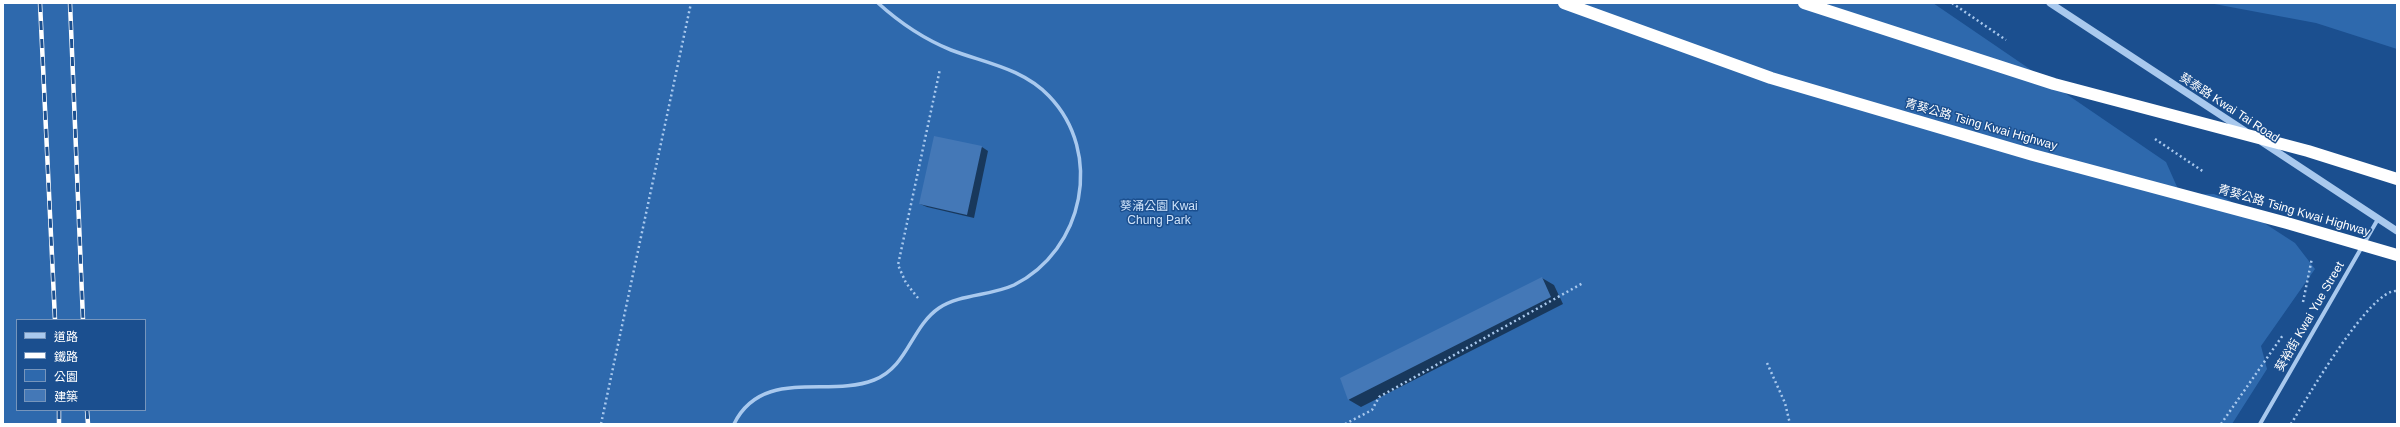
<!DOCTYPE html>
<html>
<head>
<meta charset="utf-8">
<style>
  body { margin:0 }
  #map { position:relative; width:2400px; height:427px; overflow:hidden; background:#1b4f8f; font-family:Arial,"Noto Sans TC",sans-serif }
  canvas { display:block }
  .frame { position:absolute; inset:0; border:4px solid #fff; pointer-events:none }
  .legend { position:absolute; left:16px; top:319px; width:130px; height:92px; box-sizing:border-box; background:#1b4f8f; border:1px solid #7695bc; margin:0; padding:5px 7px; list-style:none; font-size:12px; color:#fff }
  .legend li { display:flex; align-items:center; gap:8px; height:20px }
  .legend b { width:20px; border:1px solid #7695bc }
</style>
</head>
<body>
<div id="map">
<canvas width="2400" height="427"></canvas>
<div class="frame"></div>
<ul class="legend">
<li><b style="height:5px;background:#a9c9ee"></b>道路</li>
<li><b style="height:5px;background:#fff"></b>鐵路</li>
<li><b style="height:11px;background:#2e69ad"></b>公園</li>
<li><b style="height:11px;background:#4478b7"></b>建築</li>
</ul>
</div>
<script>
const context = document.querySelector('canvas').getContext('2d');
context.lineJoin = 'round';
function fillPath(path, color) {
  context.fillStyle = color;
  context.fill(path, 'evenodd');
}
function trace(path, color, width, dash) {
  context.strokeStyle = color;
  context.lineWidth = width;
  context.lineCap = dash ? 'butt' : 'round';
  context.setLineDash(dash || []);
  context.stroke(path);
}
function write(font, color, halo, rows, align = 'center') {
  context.font = font + ' Arial,"Noto Sans TC",sans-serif';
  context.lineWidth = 3;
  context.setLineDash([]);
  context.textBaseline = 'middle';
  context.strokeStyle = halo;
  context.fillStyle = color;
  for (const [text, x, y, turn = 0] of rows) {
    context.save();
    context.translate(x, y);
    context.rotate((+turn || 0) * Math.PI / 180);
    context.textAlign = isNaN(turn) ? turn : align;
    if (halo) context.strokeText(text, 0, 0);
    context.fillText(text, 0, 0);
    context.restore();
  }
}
fillPath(new Path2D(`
  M3,3h1930l233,159 12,27 7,6 29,-1 13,5 68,44 20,26 -54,77 6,23 -35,55h-2229zM17,320h128v90h-128z
  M2209,3h188v46l-81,-26z`), '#2e69ad');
fillPath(new Path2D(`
  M982,147l6,4 -14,67 -47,-11 -7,-3z
  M1542,278l12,7 9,19 -202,103 -12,-7 -8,-21z`), '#0007');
fillPath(new Path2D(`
  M934,136l48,10 -15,69 -48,-11z
  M1542,277l9,20 -203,103 -8,-22z`), '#4478b7');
trace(new Path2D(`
  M1952,3l54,37
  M2155,139l49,33
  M918,298l-12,-15 -8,-18 42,-196
  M2303,302l9,-44
  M1767,363l18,40 5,21
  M601,424l90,-421
  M1345,424l27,-14 7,-13 204,-114
  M2221,424l62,-89
  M2291,424c15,-24 79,-136 106,-133`), '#a9c9ee', 2.5, [2, 3]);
trace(new Path2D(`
  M734,424c28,-57 94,-26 140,-44 34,-13 37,-53 65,-72 21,-14 51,-12 75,-23 70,-35 90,-132 35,-189 -27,-28 -64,-33 -98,-46 -27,-11 -51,-27 -73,-47`), '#a9c9ee', 3.5);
trace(new Path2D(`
  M2260,424l118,-205`), '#a9c9ee', 4);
trace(new Path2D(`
  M2050,3l195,128
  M2262,142l135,89`), '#a9c9ee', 7);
const rail = new Path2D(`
  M40,3l15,317
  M70,3l13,317
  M59,410v14
  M87,410l1,14`);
trace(rail, '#fff', 4.5);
trace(rail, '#1b4f8f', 3, [9]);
trace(new Path2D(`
  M1564,3l207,75 262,77 254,68 110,32
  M1804,3l250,81 254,67 89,28`), '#fff', 12);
write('12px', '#fff', '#1b4f8f', [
  ["葵泰路 Kwai Tai Road",2229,108,33],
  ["青葵公路 Tsing Kwai Highway",1981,125,16],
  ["青葵公路 Tsing Kwai Highway",2294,211,16],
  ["葵裕街 Kwai Yue Street",2310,317,-60]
]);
write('12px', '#cfe3fa', '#1b4f8f', [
  ["葵涌公園 Kwai",1159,207],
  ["Chung Park",1159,221]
]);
</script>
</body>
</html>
